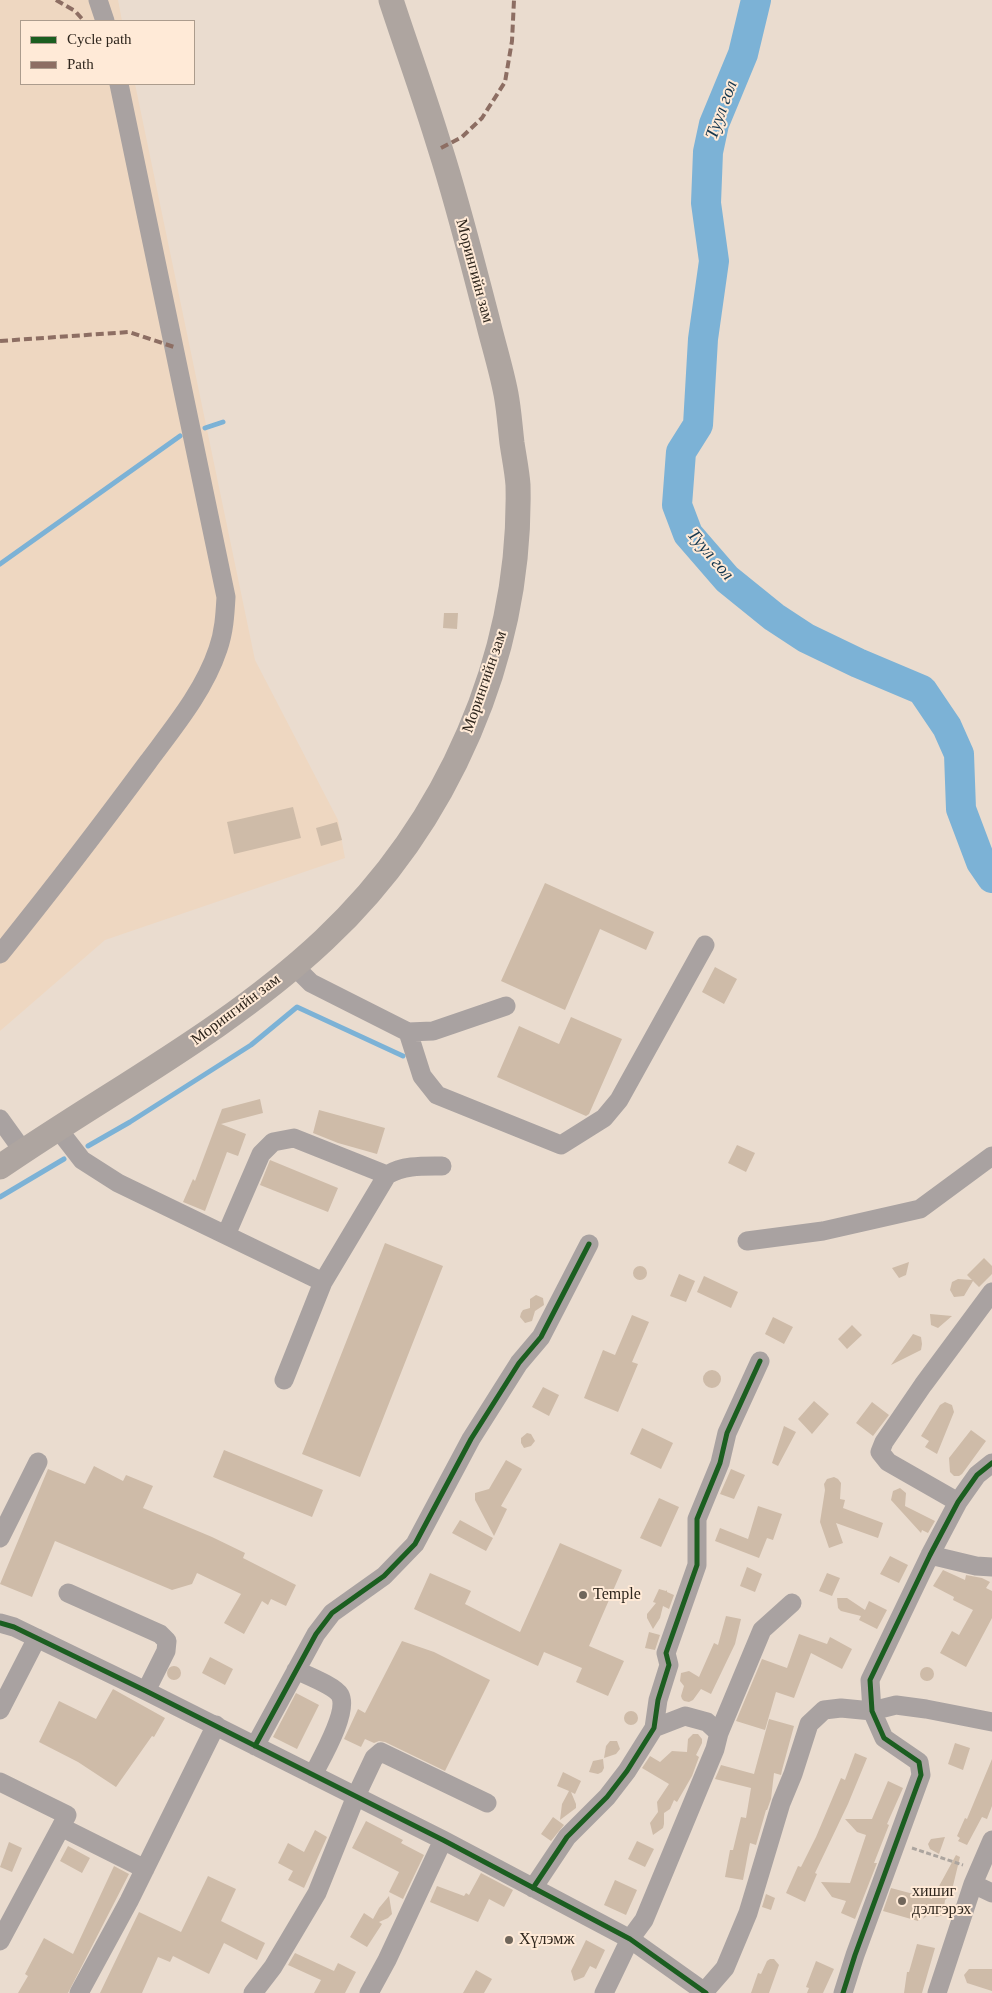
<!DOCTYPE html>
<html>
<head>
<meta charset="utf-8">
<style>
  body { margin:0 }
  #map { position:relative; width:992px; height:1993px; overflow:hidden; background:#eadccf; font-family:Georgia,serif }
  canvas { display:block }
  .legend { position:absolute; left:20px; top:20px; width:175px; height:65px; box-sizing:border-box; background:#ffead7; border:1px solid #ac9c8d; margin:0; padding:6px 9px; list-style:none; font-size:15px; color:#2f261d }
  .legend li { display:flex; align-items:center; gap:10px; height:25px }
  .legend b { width:25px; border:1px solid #ac9c8d }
</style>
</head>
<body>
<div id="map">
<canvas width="992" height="1993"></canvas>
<ul class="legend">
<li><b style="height:6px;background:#1b5e20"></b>Cycle path</li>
<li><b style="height:6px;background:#8d6e63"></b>Path</li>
</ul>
</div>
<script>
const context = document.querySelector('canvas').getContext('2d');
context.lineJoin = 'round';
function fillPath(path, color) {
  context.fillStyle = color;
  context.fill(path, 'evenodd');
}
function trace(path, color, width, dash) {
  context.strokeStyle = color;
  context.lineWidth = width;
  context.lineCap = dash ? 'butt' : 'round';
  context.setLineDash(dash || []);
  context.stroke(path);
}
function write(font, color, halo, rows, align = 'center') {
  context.font = font + ' Georgia,serif';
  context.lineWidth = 4;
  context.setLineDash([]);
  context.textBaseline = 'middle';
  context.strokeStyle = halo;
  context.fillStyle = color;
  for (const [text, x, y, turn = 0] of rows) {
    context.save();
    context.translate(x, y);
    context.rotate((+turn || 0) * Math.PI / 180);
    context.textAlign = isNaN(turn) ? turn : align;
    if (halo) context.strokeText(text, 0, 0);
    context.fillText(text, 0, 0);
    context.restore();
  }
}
fillPath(new Path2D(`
  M0,0h118l4,21h-101v63h114l120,576 83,160 7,38 -240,82 -105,91z`), '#eed7c1');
trace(new Path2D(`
  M205,428l18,-6
  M0,564l180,-128
  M88,1146l42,-24 121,-77 46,-38 106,49
  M0,1197l64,-38`), '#7cb2d6', 5);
trace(new Path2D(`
  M756,0l-13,54 -29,70 -6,28 -2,51 8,58 -11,78 -5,86 -17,27 -4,53 11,29 39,45 47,38 32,21 52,25 64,27 25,37 12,27 2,55 20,53 11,16`), '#7cb2d6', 30);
fillPath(new Path2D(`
  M444,613h14l-1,16 -14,-1z
  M293,807l8,31 -67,16 -7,-32z
  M337,822l5,18 -21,6 -5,-18z
  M545,883l109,49 -8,18 -46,-21 -35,81 -64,-29z
  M715,967l22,12 -13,25 -22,-12z
  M571,1017l51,22 -33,75 -3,2 -89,-39 22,-51 40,18z
  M260,1099l3,14 -42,11 25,10 -8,22 -11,-4 -22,59 -22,-9 10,-23 2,2 27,-72z
  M319,1110l66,18 -8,26 -39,-11 -25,-10z
  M737,1145l18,8 -9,19 -18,-9z
  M270,1160l68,28 -10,24 -68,-27z
  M385,1243l58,23 -83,211 -58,-23z
  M984,1258l8,8v8l-13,13 -6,-6 -9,15 -10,1 -4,-7 2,-8 6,-3 14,1 -5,-5z
  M909,1262l-3,13 -7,3 -7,-10z
  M633 1273a7 7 0 1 1 14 0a7 7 0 1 1-14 0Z
  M679,1274l16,7 -9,21 -16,-6z
  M704,1276l34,16 -7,16 -34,-16z
  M536,1295l7,3 1,7 -9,6 -3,10 -7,2 -5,-6 1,-4 2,-3 7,-2v-9z
  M930,1314l22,2 -14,12 -7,-3z
  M632,1315l17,7 -17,40 6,2 -20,48 -34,-14 19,-48 12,5z
  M773,1317l20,10 -9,17 -19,-10z
  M852,1325l10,10 -15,14 -9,-10z
  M913,1334l8,3 1,7 -1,6 -30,15z
  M703 1379a9 9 0 1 1 18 0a9 9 0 1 1-18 0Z
  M543,1387l16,8 -10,21 -17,-9z
  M814,1401l15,13 -17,20 -14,-15z
  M872,1402l17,13 -16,21 -17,-13z
  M945,1402l7,3 2,7 -17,42 -12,-7 4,-6 -8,-5 19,-31z
  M784,1426l12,6 -18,34 -6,-3z
  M642,1428l31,15 -12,26 -31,-15z
  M971,1430l15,11 -24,33 -3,2h-5l-4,-4 -1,-14z
  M527,1433l4,1 4,7 -4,5 -7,2 -3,-5v-5z
  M224,1450l99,40 -11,27 -99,-40z
  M506,1460l16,9 -21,37 6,3 -13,27 -19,-36v-7l14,-4z
  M94,1466l29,15 3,-6 27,11 -10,22 69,29 33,16 -2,5 53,27 -10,21 -15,-7 -3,6 -6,-4 -18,33 -20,-11 17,-29 -44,-21 -5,11 -20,6 -117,-49 -23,56 -32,-13 48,-115 37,15z
  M731,1469l14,6 -11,24 -14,-5z
  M834,1477l4,2 3,4 -1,16 5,1 -2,8 40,15 -5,15 -42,-15 7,20 -14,5 -9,-26 5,-32 -1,-6 3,-5z
  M900,1488l6,5 -1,13 30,15 -7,12 -6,-3 -1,3 -30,-33 2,-9z
  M659,1498l20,9 -18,40 -21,-9z
  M758,1506l24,8 -9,26 -6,-2 -8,20 -44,-17 5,-13 28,11z
  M460,1520l33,18 -7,13 -34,-18z
  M560,1543l62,27 -33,76 35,15 -16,35 -32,-14 6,-14 -38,-16 -6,14 -124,-57 16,-36 41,18 -6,13 55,28z
  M890,1556l18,9 -9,18 -19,-9z
  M747,1567l15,7 -7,18 -15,-6z
  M943,1570l22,10 1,-5 16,3 8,4 -4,6 6,3v27l-26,49 -26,-14 12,-22 7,4 14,-25 -20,-10 1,-3 -21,-11z
  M827,1573l13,5 -8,18 -13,-5z
  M659,1589l7,2 1,-1v2l7,3 -5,14 -6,-3 -3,12 -7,11 -6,-11v-4l9,-11 -3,-1z
  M837,1598h10l18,12 4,-9 18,9 -10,19 -18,-9 2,-4 -20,-5 -3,-3z
  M726,1616l15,3 -6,25 -24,50 -10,-5 -8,11 -4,2 -5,-1 -2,-2 -1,-3 3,-10 -4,-5 1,-8 8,-2 10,6 15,-34 4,2z
  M649,1632l11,3 -5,15 -10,-2z
  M799,1634l28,10 3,-7 22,12 -10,20 -31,-16 -17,45 -18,-6 -11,38 -29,-9 26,-62 25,9z
  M402,1641l32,11 56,28 -45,91 -60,-29 -6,-1 -5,2 -9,-4 -4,8 -17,-8 14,-30 7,4z
  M210,1657l23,12 -8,16 -23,-12z
  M167 1673a7 7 0 1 1 14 0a7 7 0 1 1-14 0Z
  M920 1674a7 7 0 1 1 14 0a7 7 0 1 1-14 0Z
  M113,1689l52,29 -11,19 -2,-1 -36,51 -38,-25 -39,-20 20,-41 37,18z
  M296,1693l23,12 -22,44 -24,-12z
  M624 1718a7 7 0 1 1 14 0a7 7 0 1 1-14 0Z
  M769,1719l25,7 -12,44 -1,5 -7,-2 -3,26 -4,11h-1l-10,35 -6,-2 -7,37 -18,-3 5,-27h3l8,-33 5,1 5,-30 -36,-9 6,-14 33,9z
  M693,1734h5l4,5v4l-6,12 3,2 -7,19 -15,26 -3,-2 -4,9 -6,4v11l-1,4 -10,7 -3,-12 8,-11 -1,-10 12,-18 -27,-16 8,-12 10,6 12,-11 15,1 1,-13z
  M610,1741h7l3,8 -4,5 -12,4 2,-12z
  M955,1743l15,5 -7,22 -15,-6z
  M855,1753l12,5 -19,46 -33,69 2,1 -12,28 -19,-9 12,-27 3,1 15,-30 25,-59 4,2z
  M603,1759l1,9 -2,4 -4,2 -9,-2 4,-11z
  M992,1759v47l-5,13 -5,-2 -15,28 -9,-4 2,-3 -3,-2 8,-18 2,1z
  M563,1772l18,9 -6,13 -4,-2 5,12v4l-16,12 2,-16 7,-13 -12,-5z
  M888,1781l15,7 -16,36 2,1 -15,38h3l-22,56 -14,-6 5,-12 -14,-4 -11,-15 29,1 16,-48 -9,-3 -12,-13h27z
  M553,1817l11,8 -13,16 -10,-7z
  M366,1821l37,19 -2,3 23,12 -21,44 -14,-7 10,-20 -47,-24z
  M315,1830l12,7 -23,51 -16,-8 5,-9 -15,-8 10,-20 16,9z
  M945,1837l-6,17 -9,-5 -2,-5 3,-5z
  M637,1841l17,8 -9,18 -17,-8z
  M9,1842l13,6 -10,24 -12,-5z
  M68,1846l22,12 -8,15 -22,-12z
  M956,1855l4,2 -9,37 -6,6 -2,15 -6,2 -8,-3 -6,5 2,-6 -3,-1 -4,9 -35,-10 8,-23 41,11z
  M114,1866l15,8 -61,119h-50l10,-17 -3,-2 19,-36 29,16z
  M481,1873l32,17 -9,17 -15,-8 -11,23 -48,-20 7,-16 27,10 2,-3 3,2z
  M208,1876l28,13 -15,32 44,22 -8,17 -33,-17 -15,31 -36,-18 -3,6 -12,-5 -16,36h-42l39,-81 42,20z
  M615,1880l22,10 -11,25 -22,-10z
  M766,1894l9,4 -4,12 -9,-3z
  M389,1896l3,18 -4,4 -9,4 3,2 -15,23 -17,-10 14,-24 9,6 6,-11z
  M586,1940l19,10 -9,19 -6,-3 -6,11 -10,4 -3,-10z
  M917,1944l18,4 -13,45h-18l3,-21h2z
  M295,1953l39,18 4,-8 18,9 -11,21h-31l7,-13 -33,-15z
  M770,1959h4l5,6 -10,28h-18l7,-20 3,1 6,-13z
  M816,1961l18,8 -11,24h-16l2,-5 -3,-1z
  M969,1969h23v22l-25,-8 -3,-8z
  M476,1970l16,9 -8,14h-21z`), '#cebba8');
trace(new Path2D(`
  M912,1848l51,17`), '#aca59f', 3, [5, 2.5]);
trace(new Path2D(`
  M98,0l7,21
  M0,954c51,-63 100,-127 148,-192 26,-35 56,-71 70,-113 6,-17 7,-34 8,-52l-107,-513
  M294,966l17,17 97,49 25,-1 73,-25
  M408,1032l14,44 15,19 124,50 43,-27 15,-18 86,-155
  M0,1119l23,32
  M58,1129l24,31 36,23 205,99 64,-107c17,-10 36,-9 55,-9
  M226,1235l35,-81 12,-12 21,-4 93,37
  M747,1241l76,-10 97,-22 72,-53
  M284,1380l39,-98
  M958,1502l-70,-40 -8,-10 4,-10 39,-57 69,-93
  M0,1538l38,-76
  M930,1555l46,11 16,1
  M68,1593l92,41 7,7 -1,10 -20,40
  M0,1623l14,4 132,64 297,149 187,99 76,54
  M296,1670c10,5 39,16 44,25 9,17 -19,64 -27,80
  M0,1710l37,-72
  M719,1733l43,-103 30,-27
  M255,1746l61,-112 16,-21 52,-37 31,-32 56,-105 48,-76 22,-26 48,-93
  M0,1782l67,33 -6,12 84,42
  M973,1884l19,9
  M533,1888l34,-51 40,-40 20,-26 27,-43 4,-28 11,-35 -3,-12 31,-88v-46l23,-56 7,-30 33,-72
  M0,1941l61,-114
  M705,1991l20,-23 23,-55 33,-110 12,-29 16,-50 15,-14 17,-2 31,3 24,-6 30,4 66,13
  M79,1993l50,-92 87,-176
  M253,1993l20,-26 44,-74 39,-97 18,-38 7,-6 106,51
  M369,1993l18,-33 56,-120
  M604,1993l26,-54 14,-19 71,-171 4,-16 -12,-11 -22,-6 -31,12
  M843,1993l12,-38 66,-180 -2,-13 -35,-24 -12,-27 -2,-31 60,-125 28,-53 19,-27 15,-12
  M937,1993l36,-109 19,-44`), '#a9a2a1', 19);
trace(new Path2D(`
  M0,1167c109,-75 227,-136 324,-227 124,-116 198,-285 194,-455 -1,-14 -4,-28 -6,-42 -2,-17 -3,-33 -6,-49 -5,-26 -13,-51 -19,-76 -15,-57 -29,-114 -47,-170 -15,-50 -33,-99 -49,-148`), '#aea5a0', 25);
trace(new Path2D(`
  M56,0l19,11 9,10
  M441,148l21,-11 20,-19 23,-36 7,-41 2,-41
  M0,341l129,-9 45,15`), '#8d6e63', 4, [8, 4]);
trace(new Path2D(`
  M0,1623l14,4 132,64 297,149 187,99 76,54
  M255,1746l61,-112 16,-21 52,-37 31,-32 56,-105 48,-76 22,-26 48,-93
  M533,1888l34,-51 40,-40 20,-26 27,-43 4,-28 11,-35 -3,-12 31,-88v-46l23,-56 7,-30 33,-72
  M843,1993l12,-38 66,-180 -2,-13 -35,-24 -12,-27 -2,-31 60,-125 28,-53 19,-27 15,-12`), '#1b5e20', 5);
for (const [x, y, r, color] of [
  [583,1595,5,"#70665b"],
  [902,1901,5,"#70665b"],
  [509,1940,5,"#70665b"]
]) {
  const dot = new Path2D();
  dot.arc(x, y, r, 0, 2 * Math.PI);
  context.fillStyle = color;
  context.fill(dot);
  trace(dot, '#ffead7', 2);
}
write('16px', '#2f261d', '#ffead7', [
  ["Морингийн зам",474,271,75],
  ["Морингийн зам",485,682,-71],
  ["Морингийн зам",236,1010,-37]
]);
write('16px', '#2f261d', '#ffead7', [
  ["Temple",593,1595],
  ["хишиг",912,1892],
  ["дэлгэрэх",912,1910],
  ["Хүлэмж",519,1940]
], 'left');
write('italic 18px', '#13364e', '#ffead7', [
  ["Туул гол",722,110,-70],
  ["Туул гол",710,555,50]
]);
</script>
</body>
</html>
